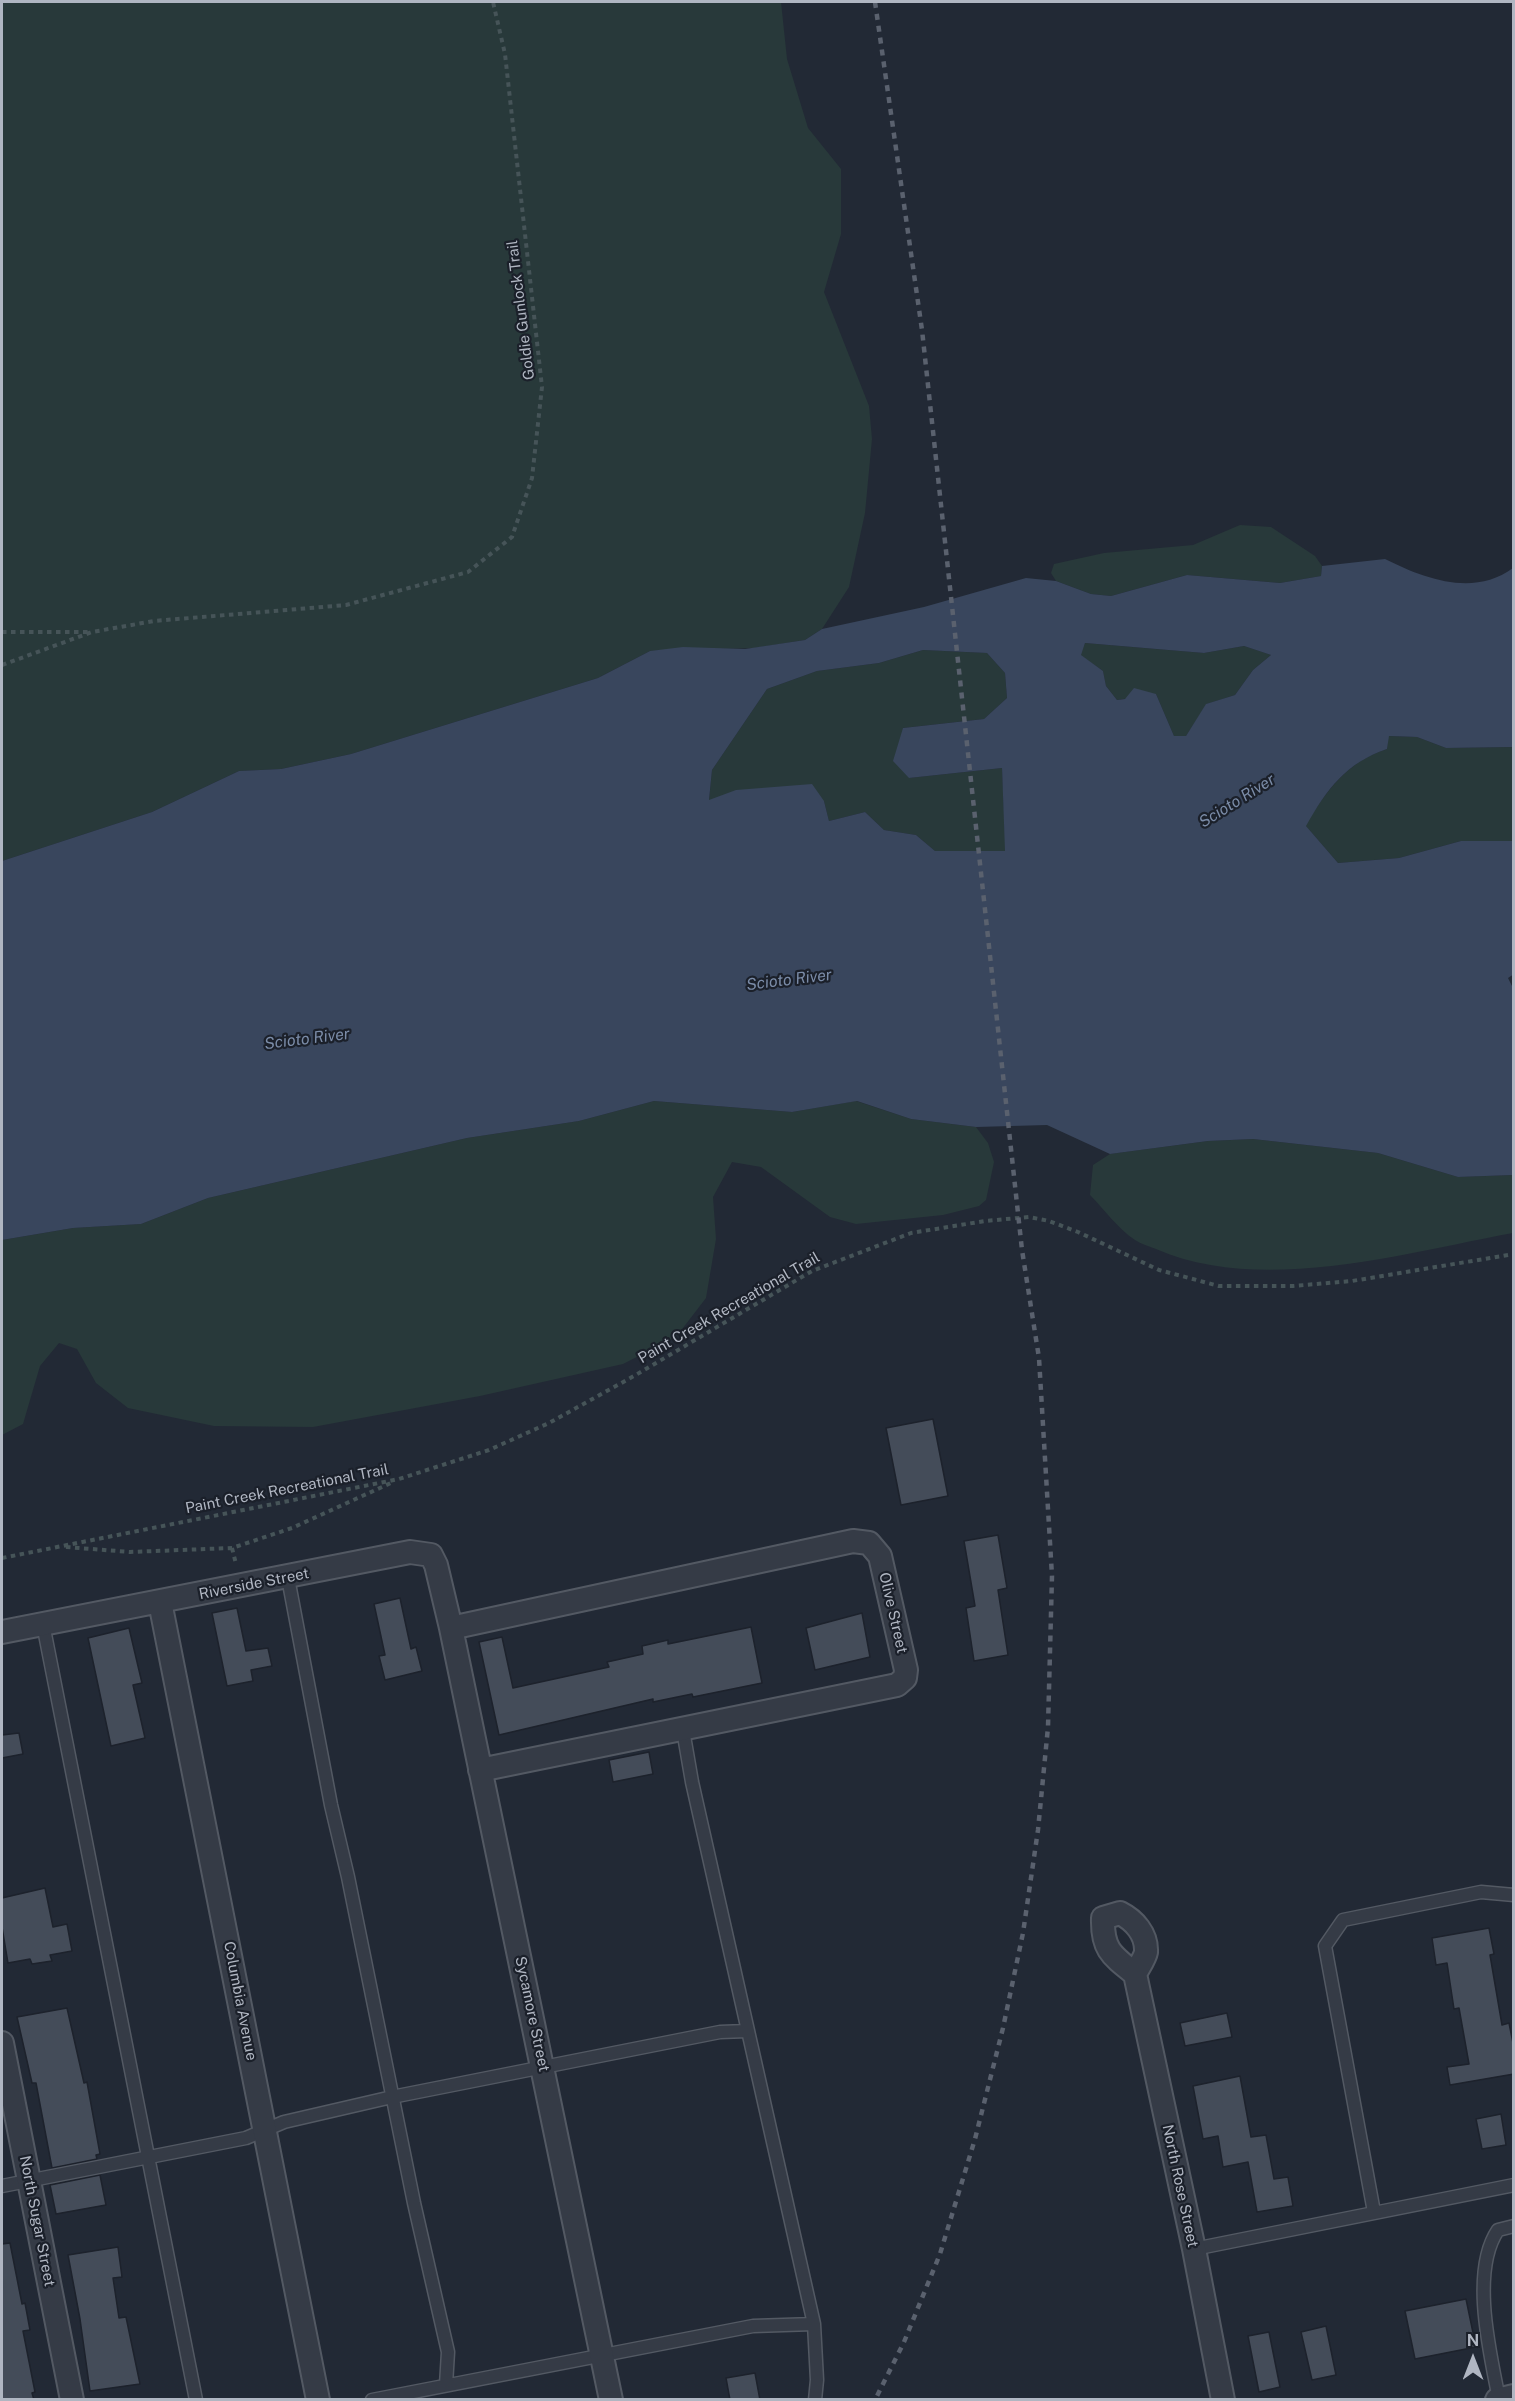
<!DOCTYPE html>
<html>
<head>
<meta charset="utf-8">
<style>
  body { margin:0 }
  #map { position:relative; width:1515px; height:2401px; overflow:hidden; background:#222935; font-family:"Public Sans",sans-serif }
  canvas { display:block }
  .frame { position:absolute; inset:0; border:3px solid #b0b6c2; pointer-events:none }
  .north { position:absolute; left:1443px; top:2329px; width:60px; height:60px; -webkit-text-stroke:4px #1b202a; paint-order:stroke; rotate:0deg; font-size:16px; font-weight:700; line-height:24px; text-align:center; color:#b0b6c2 }
  .north::after { content:''; display:block; margin:auto; width:21px; height:27px; background:#b0b6c2; clip-path:polygon(50% 0,100% 100%,50% 72%,0 100%) }
</style>
</head>
<body>
<div id="map">
<canvas width="1515" height="2401"></canvas>
<div class="frame"></div>
<div class="north">N</div>
</div>
<script>
const context = document.querySelector('canvas').getContext('2d');
context.lineJoin = 'round';
function fillPath(path, color) {
  context.fillStyle = color;
  context.fill(path, 'evenodd');
}
function trace(path, color, width, dash) {
  context.strokeStyle = color;
  context.lineWidth = width;
  context.lineCap = dash ? 'butt' : 'round';
  context.setLineDash(dash || []);
  context.stroke(path);
}
function write(font, color, halo, rows, align = 'center') {
  context.font = font + ' "Public Sans",sans-serif';
  context.lineWidth = 4.5;
  context.setLineDash([]);
  context.textBaseline = 'middle';
  context.strokeStyle = halo;
  context.fillStyle = color;
  for (const [text, x, y, turn = 0] of rows) {
    context.save();
    context.translate(x, y);
    context.rotate((+turn || 0) * Math.PI / 180);
    context.textAlign = isNaN(turn) ? turn : align;
    if (halo) context.strokeText(text, 0, 0);
    context.fillText(text, 0, 0);
    context.restore();
  }
}
fillPath(new Path2D(`
  M2,2h779l6,57 21,69 33,41v65l-17,58 45,114 3,33 -7,74 -16,74 -27,42 -17,11 -50,8 -105,3 -52,27 -247,76 -70,15 -42,2 -87,41 -150,49z
  M1240,525l31,2 44,29 7,10 -1,10 -41,7 -93,-8 -76,21 -20,-2 -35,-13 -5,-8 3,-9 50,-11 89,-8z
  M1085,643l119,10 40,-7 27,9 -18,15 -18,25 -28,9 -21,32h-12l-18,-42 -39,6 -11,-14 -3,-15 -23,-16z
  M923,650l64,3 18,20 2,25 -23,21 -81,9 6,50 93,-10 4,83h-71l-19,-16 -32,-5 -19,-18 -36,9 -5,-20 -115,-1 3,-30 55,-81 50,-18 62,-8z
  M1388,736l29,1 29,11 67,-1v94h-52l-62,17 -61,5 -33,-38c23,-35 40,-62 82,-76z
  M654,1101l138,11 64,-11 55,18 65,8 12,16 6,19 -8,38 -7,6 -36,9 -87,9 -26,-7 -69,-50 -29,-5 -19,35 3,42 -10,59 -30,39 -53,27 -143,32 -167,31 -99,-1 -86,-18 -32,-25 -19,-34 -18,-6 -19,23 -17,58 -21,11v-195l71,-12 68,-4 67,-26 259,-60 112,-17z
  M1253,1139l125,14 80,24 55,-2v58c-109,20 -252,62 -357,16 -7,-3 -15,-5 -21,-9 -17,-11 -31,-31 -45,-45l3,-30 17,-11 98,-13z`), '#28393a');
fillPath(new Path2D(`
  M1385,559c40,20 89,38 128,9v179l-67,1 -29,-11 -28,-1 -2,13c-41,14 -60,40 -81,77l32,37 61,-5 62,-17h52l1,133 -6,4 6,12 -1,185 -55,2 -80,-24 -125,-14 -45,2 -98,13 -63,-29 -71,2 -65,-8 -54,-18 -65,11 -138,-11 -75,20 -112,17 -259,60 -67,26 -68,4 -71,12v-379l150,-49 87,-41 42,-2 70,-15 247,-76 52,-27 33,-4 62,2 60,-9 17,-11 102,-22 102,-29 30,3 35,13 20,2 76,-21 93,8 41,-7 1,-10zM1085,643l119,10 40,-7 27,9 -18,15 -18,25 -29,9 -20,32h-12l-18,-42 -22,-6 -9,11 -8,1 -11,-14 -3,-15 -22,-16zM923,650l64,3 18,20 2,25 -23,21 -81,9 -10,33 16,17 93,-10 3,83h-70l-19,-16 -32,-5 -19,-18 -36,9 -5,-20 -12,-17 -76,6 -27,10 3,-30 55,-81 50,-18 62,-8z`), '#39465d');
const building = new Path2D(`
  M933,1419l15,77 -47,9 -15,-77z
  M998,1535l9,53 -9,2 10,65 -34,6 -8,-53 9,-2 -11,-65z
  M400,1598l11,51 5,-2 6,24 -37,9 -6,-24 6,-1 -11,-51z
  M237,1608l9,43 22,-3 4,18 -21,4 2,11 -26,5 -15,-73z
  M862,1613l8,44 -55,13 -9,-42z
  M751,1627l11,56 -69,14 -1,-3 -39,8v-3l-154,36 -20,-93 23,-5 11,51 96,-21 -2,-5 36,-8 -1,-8 26,-6v4z
  M129,1628l13,55 -9,2 12,53 -34,8 -23,-108z
  M19,1733l4,21 -21,4v-23z
  M649,1752l4,22 -40,8 -4,-22z
  M45,1888l8,39 14,-3 5,27 -22,4 2,6 -20,3 -2,-5 -22,4 -6,-36v-29z
  M1489,1928l5,26 -4,1 12,70 7,-2 5,25v26l-64,11 -3,-18 22,-3 -10,-56 -5,1 -7,-46 -11,2 -4,-27z
  M67,2008l17,75 3,-1 13,72 -4,1 1,4 -45,9 -16,-85h-4l-15,-66z
  M1227,2013l5,24 -47,9 -5,-23z
  M1240,2076l11,61 15,-2 8,44 14,-2 5,29 -36,6 -9,-50 -25,5 -5,-31 -15,3 -10,-53z
  M1501,2114l5,31 -24,4 -6,-30z
  M100,2175l6,30 -50,9 -6,-29z
  M10,2243l12,61 3,-1 5,27 -7,1 12,61 -3,1 2,7h-32v-156z
  M118,2247l4,30 -9,1 6,40 7,-1 14,67 -50,7 -10,-72 -12,-64z
  M1466,2299l10,48 -61,12 -10,-48z
  M1326,2326l10,49 -24,5 -11,-48z
  M1269,2332l11,55 -21,5 -11,-56z
  M755,2373l5,27h-30l-4,-22z`);
fillPath(building, '#444c59');
trace(building, '#1d222c', 1.5);
const lane = new Path2D(`
  M288,1578l43,227 17,72 66,326 34,149 -2,33
  M43,1624l153,776
  M683,1730l9,52 122,542 3,56 -2,20
  M2,2186l244,-48 38,-16 108,-25 328,-65 27,-1
  M1374,2212l-49,-266 18,-26 138,-28 33,3
  M1194,2249l320,-64
  M1499,2399c-9,-46 -29,-128 -1,-169l16,-4
  M372,2400l381,-74 61,-2`);
const street = new Path2D(`
  M160,1602l158,798
  M451,1628l402,-87 16,2 11,13 26,114 -1,8 -8,7 -417,85
  M2,1632l408,-80 21,3 5,10 15,63 160,772
  M1135,1974c-24,-19 -33,-25 -32,-56l17,-5c14,7 27,21 26,39 -1,6 -8,16 -11,22l59,275 29,151
  M2,2043l70,357
  M1497,2400l17,-4`);
trace(lane, '#535963', 15);
trace(street, '#535963', 26);
trace(new Path2D(`
  M2,632h86
  M2,665l90,-33 62,-11 192,-16 122,-33 44,-35 20,-59 10,-91 -37,-333 -12,-52
  M66,1547l64,5 102,-4 60,-20 101,-46
  M232,1548l4,16
  M2,1558l397,-79 90,-29 60,-27 85,-47 178,-105 99,-38 74,-12 44,-4 20,4 29,11 81,38 60,16h74l59,-5 162,-27`), '#465458', 4, [4.5, 4.5]);
trace(lane, '#353b46', 12);
trace(street, '#353b46', 22);
trace(new Path2D(`
  M875,2l47,328 100,920 17,108 13,218 -4,151 -10,103 -15,103 -20,95 -28,111 -35,115 -36,88 -29,58`), '#5a616e', 4.5, [6, 6]);
write('15px', '#b0b6c2', '#1b202a', [
  ["Goldie Gunlock Trail",521,310,-97],
  ["Paint Creek Recreational Trail",729,1308,-30],
  ["Paint Creek Recreational Trail",287,1489,-11],
  ["Riverside Street",254,1584,-11],
  ["Olive Street",893,1613,77],
  ["Columbia Avenue",240,2001,79],
  ["Sycamore Street",532,2014,78],
  ["North Rose Street",1180,2186,78],
  ["North Sugar Street",37,2221,79]
]);
write('italic 16px', '#7b8ca8', '#1b202a', [
  ["Scioto River",1237,801,-32],
  ["Scioto River",789,980,-7],
  ["Scioto River",307,1039,-7]
]);
</script>
</body>
</html>
